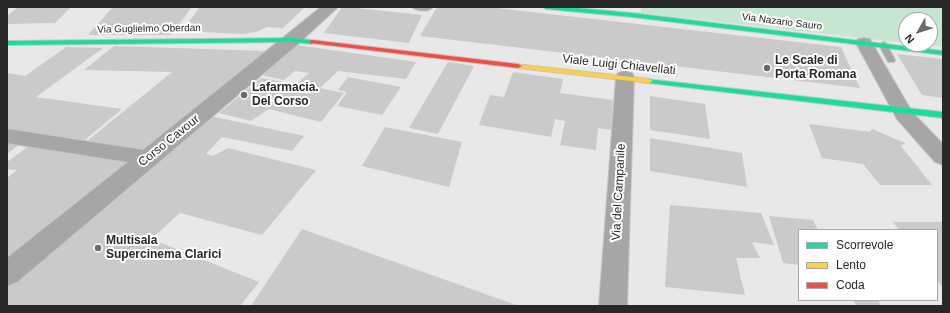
<!DOCTYPE html>
<html>
<head>
<meta charset="utf-8">
<style>
  body { margin:0 }
  #map { position:relative; width:950px; height:313px; overflow:hidden; background:#e8e8e8; font-family:Arial,sans-serif }
  canvas { display:block }
  .frame { position:absolute; inset:0; border:8px solid #282829; pointer-events:none }
  .legend { position:absolute; left:798px; top:229px; width:140px; height:72px; box-sizing:border-box; background:#fff; border:1px solid #a9a9a9; margin:0; padding:5px 7px; list-style:none; font-size:12px; color:#282829 }
  .legend li { display:flex; align-items:center; gap:8px; height:20px }
  .legend b { width:20px; border:1px solid #a9a9a9 }
  .north { position:absolute; left:898px; top:12px; width:40px; height:40px; box-sizing:border-box; background:#fff; border:1px solid #a9a9a9; border-radius:50%; rotate:231deg; font-size:11px; font-weight:700; line-height:16px; text-align:center; color:#282829 }
  .north::after { content:''; display:block; margin:auto; width:14px; height:18px; background:#6b6b6c; clip-path:polygon(50% 0,100% 100%,50% 72%,0 100%) }
</style>
</head>
<body>
<div id="map">
<canvas width="950" height="313"></canvas>
<div class="frame"></div>
<ul class="legend">
<li><b style="height:5px;background:#16e098"></b>Scorrevole</li>
<li><b style="height:5px;background:#ffcf43"></b>Lento</li>
<li><b style="height:5px;background:#f24e42"></b>Coda</li>
</ul>
<div class="north">N</div>
</div>
<script>
const context = document.querySelector('canvas').getContext('2d');
context.lineJoin = 'round';
function fillPath(path, color) {
  context.fillStyle = color;
  context.fill(path, 'evenodd');
}
function trace(path, color, width, dash) {
  context.strokeStyle = color;
  context.lineWidth = width;
  context.lineCap = dash ? 'butt' : 'round';
  context.setLineDash(dash || []);
  context.stroke(path);
}
function write(font, color, halo, rows, align = 'center') {
  context.font = font + ' Arial,sans-serif';
  context.lineWidth = 4;
  context.setLineDash([]);
  context.textBaseline = 'middle';
  context.strokeStyle = halo;
  context.fillStyle = color;
  for (const [text, x, y, turn = 0] of rows) {
    context.save();
    context.translate(x, y);
    context.rotate((+turn || 0) * Math.PI / 180);
    context.textAlign = isNaN(turn) ? turn : align;
    if (halo) context.strokeText(text, 0, 0);
    context.fillText(text, 0, 0);
    context.restore();
  }
}
fillPath(new Path2D(`
  M641,7h302v40l-25,-3h12v-24h-24v23l-265,-30z`), '#c5e7d2');
fillPath(new Path2D(`
  M18,7h53l-16,16 -48,1v-8z
  M113,7h79l-21,28h-83z
  M200,7h105l-22,21 -16,-1 -11,5 -13,2 -61,-3z
  M342,7h6l74,8 -13,28 -85,-10z
  M437,7h51l353,40 19,41 -440,-52z
  M296,45l120,17 -10,17 -68,-8 -18,17 24,5 -23,29 -52,-13 -18,12 -32,-8 42,-35 35,6 13,-11 -14,-2 -11,9 -22,-5z
  M114,46l153,5 -124,99 -56,-9 85,-69 -88,-2z
  M66,47l37,1 -67,49 86,12 -37,31 -78,-11v-56l18,3z
  M897,54l46,5v39l-21,-3z
  M448,62l26,4 -36,68 -29,-6z
  M513,72l50,7 -3,14 53,7 -2,30 -13,-2 -2,22 -36,-5 5,-24 -10,-2 -4,18 -72,-12 11,-30 14,2z
  M348,77l53,10 -19,28 -45,-9 10,-14 -9,-2z
  M650,96l55,8 5,35 -60,-9z
  M210,116l94,20 -12,15 -70,-14 -16,17 7,2 15,-8 88,22 -54,65 -82,-22 -29,26 108,43 -19,24h-64l-3,-2 -1,2h-165v-25z
  M809,124l61,8 2,-3 33,14 -4,3 31,39h-52l-17,-21 -41,-6z
  M385,127l77,15 -13,45 -87,-21z
  M650,138l92,15 5,34 -97,-16z
  M7,139l17,2 -17,13z
  M30,145l103,15 -126,100v-82l10,-8 -10,-1v-7z
  M670,205l91,8 13,32 -22,-3 8,16h-24l9,37 -80,-8z
  M769,216l44,4 5,10h-19v35l-16,-2z
  M893,222h50v66l-6,-8v-50h-38z
  M302,229l217,77h-268z
  M853,300h25l3,6h-24z`), '#cacaca');
const lane = new Path2D(`
  M412,7h19l1,1c-4,4 -16,3 -20,-1z
  M883,42l3,1 9,17 -1,2h-6l-1,-2 -8,-15z`);
const street = new Path2D(`
  M321,7h17l-40,37 -281,238 -10,4v-28l121,-96 -121,-19v-14l136,21z
  M864,38l6,1 2,4 40,69 31,32v21l-8,-3 -38,-43 -41,-76 2,-4z
  M625,71l7,2 2,4 -7,229h-28l17,-229 2,-4z`);
const fast = new Path2D(`
  M543,7h23l66,6 311,38v4l-311,-38 -86,-8z
  M292,38l20,2 3,2 -3,2 -20,-2 -285,3v-4z
  M646,79l297,33v6l-294,-35h-3z`);
const slow = new Path2D(`
  M515,64l134,15 4,2 -4,2 -131,-15 -4,-2z`);
const jam = new Path2D(`
  M312,40l206,24 4,2 -4,2 -208,-25v-2z`);
trace(lane, '#c5c5c6', 2);
trace(street, '#c5c5c6', 2);
trace(fast, '#c5c5c6', 2);
trace(slow, '#c5c5c6', 2);
trace(jam, '#c5c5c6', 2);
fillPath(lane, '#a6a6a6');
fillPath(street, '#a6a6a6');
fillPath(fast, '#16e098');
fillPath(slow, '#ffcf43');
fillPath(jam, '#f24e42');
for (const [x, y, r, color] of [
  [767,68,4,"#6b6b6c"],
  [244,95,4,"#6b6b6c"],
  [98,248,4,"#6b6b6c"]
]) {
  const dot = new Path2D();
  dot.arc(x, y, r, 0, 2 * Math.PI);
  context.fillStyle = color;
  context.fill(dot);
  trace(dot, '#fff', 1.5);
}
write('10px', '#282829', '#fff', [
  ["Via Nazario Sauro",782,22,7],
  ["Via Guglielmo Oberdan",149,29,-1]
]);
write('bold 12px', '#282829', '#fff', [
  ["Le Scale di",775,61],
  ["Porta Romana",775,75],
  ["Lafarmacia.",252,88],
  ["Del Corso",252,102],
  ["Multisala",106,241],
  ["Supercinema Clarici",106,255]
], 'left');
write('12px', '#282829', '#fff', [
  ["Viale Luigi Chiavellati",619,65,6],
  ["Corso Cavour",169,141,-39],
  ["Via del Campanile",619,192,-87]
]);
</script>
</body>
</html>
